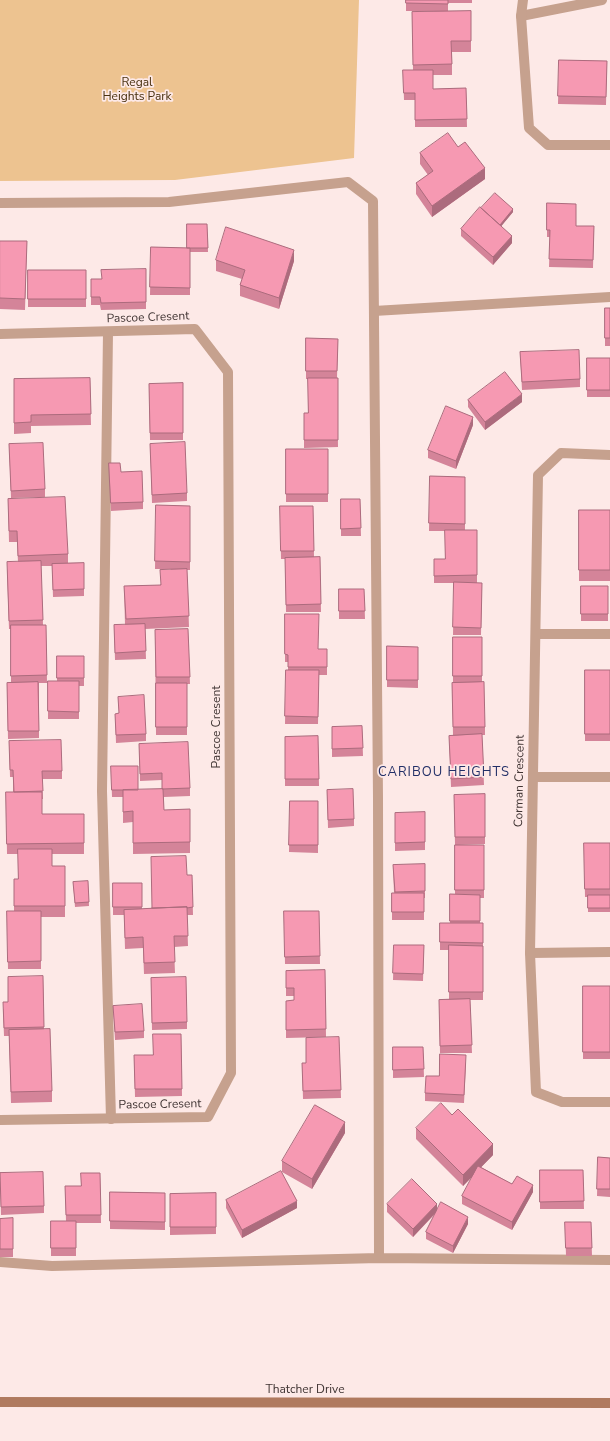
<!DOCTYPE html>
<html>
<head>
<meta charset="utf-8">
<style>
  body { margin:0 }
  canvas { display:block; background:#fde9e7 }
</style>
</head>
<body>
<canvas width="610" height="1441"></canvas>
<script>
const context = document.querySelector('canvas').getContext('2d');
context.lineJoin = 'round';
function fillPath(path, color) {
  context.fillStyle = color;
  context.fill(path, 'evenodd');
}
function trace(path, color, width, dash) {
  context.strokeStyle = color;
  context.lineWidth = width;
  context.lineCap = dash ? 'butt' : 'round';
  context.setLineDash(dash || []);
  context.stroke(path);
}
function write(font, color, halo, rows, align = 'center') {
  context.font = font + ' "Nunito Sans",sans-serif';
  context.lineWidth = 3.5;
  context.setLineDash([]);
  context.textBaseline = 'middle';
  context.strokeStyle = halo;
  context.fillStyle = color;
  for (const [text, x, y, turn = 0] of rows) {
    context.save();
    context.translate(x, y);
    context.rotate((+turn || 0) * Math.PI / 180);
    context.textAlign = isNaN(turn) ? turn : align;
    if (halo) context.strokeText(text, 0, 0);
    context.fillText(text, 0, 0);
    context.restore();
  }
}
fillPath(new Path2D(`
  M0,0h359l-5,158 -179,22 -175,1z`), '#edc390');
trace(new Path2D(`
  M521,16l81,-16
  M0,203l169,-1 179,-20 25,19 5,597 1,460
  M374,311l236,-14
  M108,332l-6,459 9,328
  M536,634h74
  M530,953l80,-1
  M0,1262l52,4 327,-8 231,2`), '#c6a18e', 10);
trace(new Path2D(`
  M523,0l-2,16 8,112 19,17h62
  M0,334l195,-5 33,43 3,701 -23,44 -208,3
  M610,455l-49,-2 -23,22 -8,478 6,139 26,10h48
  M534,777h76`), '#c6a18e', 10);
trace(new Path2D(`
  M0,1402l610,1`), '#b07a5f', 10);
fillPath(new Path2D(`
  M406,0h66v3h-24v8h23v41h-19v23h-19v14l33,-1 1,39h-52v-27h-11l-1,-30h10l-1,-58 24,-1h-30z
  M559,60l48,1 -1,44 -48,-1z
  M420,153l65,26 -53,38 -16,-23v-11l12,-8 -8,-11z
  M547,203l29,23h18l-1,42 -44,-1 1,-30h-3z
  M481,208l32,4 -12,14 11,17 -19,22 -32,-29v-7z
  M207,224l1,28h-18v43h-40l1,-48 36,1z
  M0,241h27l-2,69 -25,-1z
  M216,260l78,1 -15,48 -39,-13v-11l2,-6 -26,-8z
  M146,269v40l-45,1 -1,-5h-9v-26h10z
  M28,270h58v37h-58z
  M610,308v38h-5v-8z
  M306,338l32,1 -1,39 1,69 -34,1v-35h4v-34h-2z
  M520,352l60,27v8l-58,3z
  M587,358h23v39h-23z
  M90,378l1,47 -60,1v7l-17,1v-55z
  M183,383v57h-33l-1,-56z
  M468,400l54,2 -37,28 -17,-23z
  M473,425l-17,44 -28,-11v-8z
  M9,444l36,45v8l-34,1z
  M150,444l37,49v8l-35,2z
  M286,449h42v53h-42z
  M109,463l12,9 22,30v7l-32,2z
  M430,476l35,1v53h12v53h5l-1,52h-28l1,-52h-20v-24h11v-28h-16z
  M8,499l60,55v9h16v33l-31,1 -1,-31h-11l2,59h3l1,58h-8v55l-31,1 -1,-56 4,-1v-53h-2l-2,-59 11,-8 -1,-20h-8z
  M341,499h19l1,37h-20z
  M156,505l34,1v64h-3l2,57 -44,2 1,30 -31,1 -1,-35h11l-1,-39 36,-1 11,-16h-16z
  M280,506h33l1,51h6l1,55h-35l-1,-53h-4z
  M579,510h31v71h-31z
  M581,586h27v35h-27z
  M339,589h25l1,30h-26z
  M285,614l33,35h9v26h-8l-1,49h-33l1,-54h2v-8h-3z
  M188,629l2,55h-3v51h-31l-1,-105z
  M453,637h29v45l3,45v8h-3l2,50 -33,2 -2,-51 4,-1 -1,-52 1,-1z
  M387,646l31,1v41l-31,-1z
  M57,656h27v30h-5v33h-31v-38h9z
  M585,670h25v71h-25z
  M118,697l28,37v7l-30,2 -1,-29 4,-1z
  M362,726l1,30 -31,1v-30z
  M318,736l1,50h-34v-49z
  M9,741l53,30v8h-20l1,20h-1v15h42v40h-32v12h13v51h-24v52h-33l-1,-58h7v-32h4v-25h-11l-1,-62h7v-15h-3z
  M139,744l51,44v8l-26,1v13l26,-1v44l-57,1v-32l-10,1v-26h-11l-1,-31 27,24 24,-1v-9l-22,1z
  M327,790l27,29v7l-26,2z
  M485,794v50l-27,1h26v53h-4v25h3v77h-13l2,53h-32l-1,-53 10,-1v-49h-9v-27h10v-29h5v-49l-1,-50z
  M290,801h28v52l-29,-1z
  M425,812v38l-30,1v-38z
  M584,843h26v69h-22v-15h-3z
  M425,864v34h-1v22h-32v-27h2l-1,-28z
  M187,875h5l1,40h-6l1,31 -14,1 1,26 -31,1 -1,-26 -18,1 -1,-34h-11v-32h29v26l9,-1z
  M88,881l1,25 -14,1 -2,-25z
  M284,911h35l1,53h-35z
  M394,945h30l-1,36 -30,-1z
  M325,970l1,67 -40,1v-37l8,-1v-4h-8v-25z
  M43,976l1,53 8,62v11l-41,1 -2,-67h-5l-1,-26 5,-8z
  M151,978l36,44v7l-35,1z
  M583,986h27v73h-27z
  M113,1006l31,25v7l-29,2z
  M181,1034l1,62 -47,1 -1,-42h19z
  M339,1037l2,61 -38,1 -1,-36h4z
  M393,1047h30l1,30 -31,1z
  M466,1063l-2,40 -39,-2v-8l14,-17z
  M416,1128l77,27 -12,12 31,17 21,8 -21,38 -50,-26v-8l11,-20 -10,10 -47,-47z
  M345,1133l-33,56 -30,-17v-11z
  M598,1157l12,1v39l-13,-1z
  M540,1170h43l1,39h-44z
  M0,1173l44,33v7l-43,2z
  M100,1173l1,50h-25v33h-25v-35h15l-1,-35h16z
  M110,1192l55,1v37l-55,-1z
  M216,1193v41l-46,1v-41z
  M226,1200l71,8 -55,30 -16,-30z
  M387,1204l50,5 31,15 -15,29 -27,-14v-7l9,-18 -22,23 -26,-25z
  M13,1218v39h-13v-38z
  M565,1222h26l1,34h-26z`), '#d48499');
fillPath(new Path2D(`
  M485,168v11l-53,38v-11z
  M513,209v3l-14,17v-4z
  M512,236v7l-19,22v-8z
  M294,250v11l-15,48v-11z
  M522,394v8l-37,28v-8z
  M473,417v8l-17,44v-8z
  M345,1122v11l-33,56v-10z
  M493,1144v11l-30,31v-11z
  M533,1185v7l-21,38v-8z
  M297,1201v7l-55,30v-8z
  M437,1204v7l-24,26v-8z
  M468,1217v7l-15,29v-7z`), '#ac6b7d');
const building = new Path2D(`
  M406,0h42v4l-42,-1z
  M471,11v30h-20l1,23 -39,1 -1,-53z
  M559,60l48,1 -1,36 -48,-1z
  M403,70h30v19l33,-1 1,31 -52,1v-27h-11z
  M448,133l10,14 7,-5 20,26 -53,38 -16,-23 17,-12 -13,-18z
  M495,193l18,16 -13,16 -19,-17z
  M547,203l29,1v22h18l-1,34 -44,-1 1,-29h-3z
  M480,207l32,29 -19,21 -32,-28z
  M187,224h20l1,24h-21z
  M226,227l68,23 -15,48 -39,-13 5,-15 -29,-10z
  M0,241h27l-2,58 -25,-1z
  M151,247l39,1v40l-40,-1z
  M146,269v33l-45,1 -1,-6h-9v-18h11l-1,-9z
  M28,270h58v29h-58z
  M605,308h5v30h-5z
  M306,338l32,1 -1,32h-31z
  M579,350l1,29 -58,3 -2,-30z
  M587,358h23v32h-23z
  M505,372l17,22 -37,28 -17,-22z
  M90,378l1,36 -60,1v7l-17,1v-44z
  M308,378h30v62h-34v-27h4z
  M183,383v50h-33l-1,-49z
  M446,406l27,11 -17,44 -28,-11z
  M185,442l2,51 -35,2 -2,-51z
  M43,443l2,46 -34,2 -2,-47z
  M286,449h42v45h-42z
  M109,463h11l1,9 21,-1 1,31 -32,1z
  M430,476l35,1v47l-36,-1z
  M65,497l3,57 -50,2 -1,-25h-8l-1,-32z
  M341,499h19l1,29 -20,1z
  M156,505l34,1v56l-35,-1z
  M280,506h33l1,45h-33z
  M579,510h31v60h-31z
  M445,530h32v45l-43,1v-17h11z
  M320,557l1,47 -35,1 -1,-47z
  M41,561l2,59 -34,1 -2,-59z
  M84,563v26l-31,1 -1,-26z
  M187,569l2,47 -63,3 -2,-33 37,-1 -1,-15z
  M454,582l28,1 -1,45 -28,-1z
  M581,586h27v28h-27z
  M339,589h25l1,22h-26z
  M285,614h34l-1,35h9v18h-39v-12l-3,-1z
  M145,624l1,27 -31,2 -1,-28z
  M11,625h35l1,50 -36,1z
  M188,629l2,48h-34l-1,-47z
  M453,637h29v39h-29z
  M387,646l31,1v33h-31z
  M57,656h27v22h-27z
  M286,670h33l-1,47 -33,-1z
  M585,670h25v64h-25z
  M48,681h31v31l-31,-1z
  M38,682l1,49h-31l-1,-48z
  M484,682l1,45h-32l-1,-44z
  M156,683h31v44h-31z
  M144,695l2,39 -30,1 -1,-21 4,-1 -1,-16z
  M362,726l1,22 -31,1v-22z
  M482,734l2,43 -33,2 -2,-43z
  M318,736l1,43h-34v-42z
  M61,740l1,31h-20l1,20 -29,1 -1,-22h-3l-1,-29z
  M188,742l2,46 -28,1v-16l-22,1 -1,-30z
  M111,766h27v24h-26z
  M163,789l1,21 26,-1v33l-57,1v-32l-10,1v-22z
  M353,789l1,30 -26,1 -1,-30z
  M6,792h36v22h42v29l-77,1z
  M485,794v43h-30l-1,-42z
  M290,801h28v44h-29z
  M425,812v30l-30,1v-30z
  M584,843h26v46h-25z
  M455,845h29v45h-29z
  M18,849h34v17h13v40h-51v-27h4z
  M186,856l1,19h5l1,32 -6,1v-1l-35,1 -1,-51z
  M425,864v27l-30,1 -2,-27z
  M88,881l1,21 -14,1 -2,-21z
  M113,883h29v24h-29z
  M392,893h32v19h-32z
  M450,894l30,1v26h-30z
  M588,895h22v13h-22z
  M187,907l1,29h-14l1,26 -31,1 -1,-26 -18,1 -1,-28z
  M7,911h34v50l-33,1z
  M284,911h35l1,45 -35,1z
  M440,923h43v20l-43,-1z
  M394,945h30l-1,29 -30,-1z
  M449,945l34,1v46h-34z
  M325,970l1,59 -40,1v-29l8,-1v-12h-8v-17z
  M43,976l1,51 -40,1 -1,-26h5v-25z
  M186,977l1,45 -35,1 -1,-45z
  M583,986h27v66h-27z
  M470,999l2,46 -32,1 -1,-46z
  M142,1004l2,27 -29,1 -2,-26z
  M50,1029l2,62 -41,1 -2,-62z
  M153,1034h28l1,55h-47l-1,-34h19z
  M339,1037l2,53 -38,1 -1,-28h4v-25z
  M393,1047h30l1,22 -31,1z
  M440,1054l26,1 -2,40 -39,-2 1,-17h13z
  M441,1103l11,12 6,-6 35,35 -30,31 -47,-47z
  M315,1105l30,17 -33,57 -30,-18z
  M598,1157l12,1v31h-13z
  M478,1166l34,18 5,-8 16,9 -21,37 -50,-26z
  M540,1170h43l1,31 -44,1z
  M281,1171l16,30 -55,29 -16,-30z
  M43,1172l1,34 -43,1 -1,-34z
  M81,1173h19l1,42h-35l-1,-29h16z
  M412,1179l25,25 -24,25 -26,-25z
  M110,1192l55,1v29l-55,-1z
  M216,1193v34h-46v-33z
  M441,1202l27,15 -15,29 -27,-14z
  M13,1218v31h-13v-30z
  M51,1221h25v27h-25z
  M565,1222h26l1,26h-26z`);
fillPath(building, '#f699b2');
trace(building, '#ac6b7d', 1);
write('12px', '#48300f', '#fde9e7', [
  ["Regal",137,83],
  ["Heights Park",137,97]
]);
write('12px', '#3f3332', '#fde9e7', [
  ["Pascoe Cresent",148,318,-2],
  ["Pascoe Cresent",217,727,-90],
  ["Corman Crescent",520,781,-89],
  ["Pascoe Cresent",160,1105,-1],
  ["Thatcher Drive",305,1390]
]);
context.letterSpacing = '1px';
write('13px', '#222f67', '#fde9e7', [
  ["CARIBOU HEIGHTS",444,773]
]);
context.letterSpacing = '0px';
</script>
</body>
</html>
